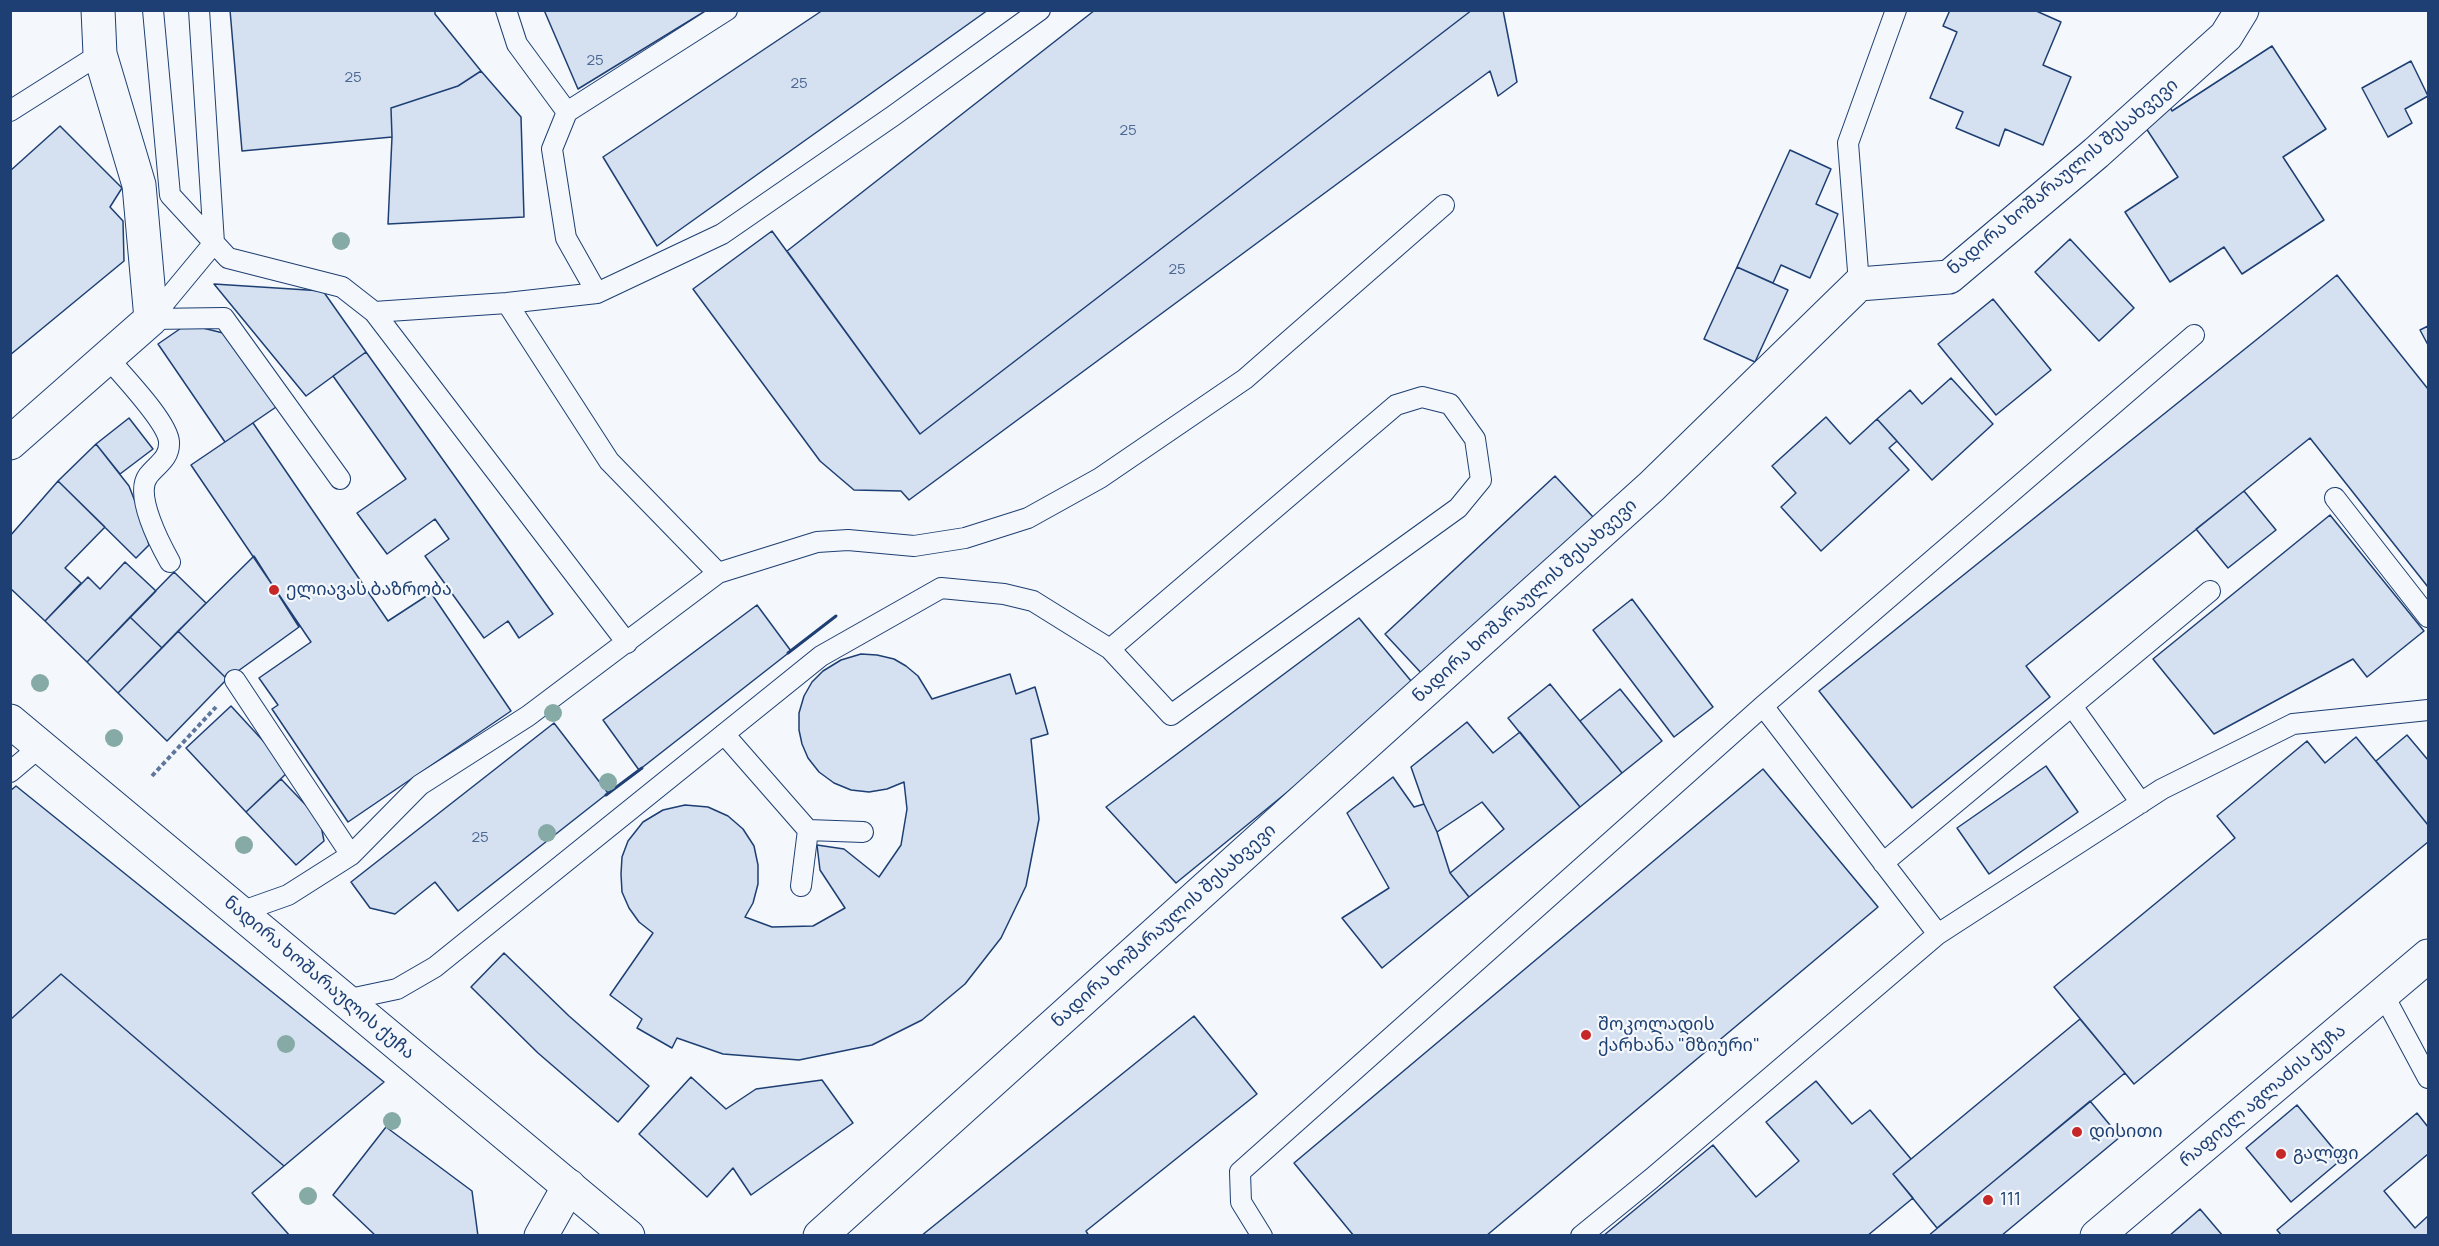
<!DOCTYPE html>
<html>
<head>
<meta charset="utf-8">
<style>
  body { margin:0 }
  #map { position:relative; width:2439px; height:1246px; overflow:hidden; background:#f4f7fb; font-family:Manrope,sans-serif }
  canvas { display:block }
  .frame { position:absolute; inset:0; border:12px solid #1d3f73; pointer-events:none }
</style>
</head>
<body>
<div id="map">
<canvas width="2439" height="1246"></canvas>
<div class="frame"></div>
</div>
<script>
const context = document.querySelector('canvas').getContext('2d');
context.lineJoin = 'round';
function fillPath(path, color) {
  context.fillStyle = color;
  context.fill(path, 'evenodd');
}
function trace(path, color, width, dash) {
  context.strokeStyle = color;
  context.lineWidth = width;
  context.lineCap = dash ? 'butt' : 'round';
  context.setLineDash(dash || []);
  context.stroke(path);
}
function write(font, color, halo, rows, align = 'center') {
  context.font = font + ' Manrope,"Noto Sans Georgian",sans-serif';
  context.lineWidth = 4.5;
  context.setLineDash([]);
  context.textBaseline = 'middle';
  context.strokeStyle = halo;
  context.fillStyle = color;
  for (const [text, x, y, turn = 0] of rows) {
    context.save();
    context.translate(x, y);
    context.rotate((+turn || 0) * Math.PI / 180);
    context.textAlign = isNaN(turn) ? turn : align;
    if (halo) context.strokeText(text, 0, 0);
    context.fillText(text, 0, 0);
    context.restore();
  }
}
const building = new Path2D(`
  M230,10h205v4l46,57 -23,15 -67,22 1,29 -150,14z
  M544,10h163l-129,79z
  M823,10h165l-331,236 -54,-89z
  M1095,10h377l-552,424 -133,-183z
  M1472,10h31l14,72 -19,14 -8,-25 -581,429 -8,-9 -47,-1 -34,-29 -127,-172 79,-58 148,203z
  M1950,10h84l27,12 -18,43 28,12 -28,68 -38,-16 -6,17 -43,-18 7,-16 -33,-14 27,-66 -14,-6z
  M2272,46l54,83 -43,28 41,63 -82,54 -18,-27 -54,35 -45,-70 53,-35 -36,-55 27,-17 3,6z
  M2411,61l17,35 -23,13 7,14 -24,14 -26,-49z
  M481,71l40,46 3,100 -136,7 4,-87 -1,-29 67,-22z
  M60,126l62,62 -12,19 13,14 1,40 -114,94v-184z
  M1790,150l41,19 -15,35 22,10 -28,64 -29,-13 -8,18 -36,-16z
  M2070,239l64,69 -35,33 -64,-69z
  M1737,267l51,23 -33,72 -51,-23z
  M2337,275l91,114v198l-118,-149 -284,228 24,31 -138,111 -93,-117z
  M214,284l109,7 43,61 -60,44z
  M1993,299l58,71 -55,45 -58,-71z
  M187,324l44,11 48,70 -54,37 -67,-98z
  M2428,326v19l-8,-15z
  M366,352l187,262 -34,24 -11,-17 -24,17 -59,-82 24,-17 -14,-20 -48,35 -30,-41 49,-34 -73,-103z
  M1951,378l42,46 -61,56 -55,-61 33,-29 12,14z
  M1826,417l24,27 27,-25 20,22 -8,7 20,22 -88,81 -40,-44 15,-14 -24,-27z
  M129,418l24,31 -33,25 -24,-30z
  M253,423l135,198 43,-28 80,118 -163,111 -76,-113 6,-4 -19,-27 52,-36 -120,-177z
  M96,444l33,42 14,36 6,23 -13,13 -78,-77z
  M1555,476l39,42 -170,158 -39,-42z
  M58,481l47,46 -40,41 16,15 -36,38 -35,-33v-52z
  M2244,491l32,39 -48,38 -32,-39z
  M2330,515l94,116 -57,46 -14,-18 -139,75 -61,-75z
  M254,556l45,71 -72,52 -49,-48z
  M125,562l31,29 -69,71 -42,-41 43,-44 12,12z
  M174,572l32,31 -44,45 -32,-31z
  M1632,599l81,108 -39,30 -81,-107z
  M757,605l34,46 -152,119 -36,-50z
  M130,617l32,31 -44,45 -31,-31z
  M1359,618l57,69 -240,196 -70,-76z
  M178,631l49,48 -60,62 -49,-48z
  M861,654l16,1 17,4 12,7 12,10 14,23 78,-25 6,20 19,-7 13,47 -17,5 8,80 -13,67 -25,52 -36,46 -43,36 -50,25 -73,15 -76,-6 -46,-16 -5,10 -35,-20 5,-9 -32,-24 43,-62 -14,-11 -10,-14 -7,-16 -1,-18 1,-17 6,-16 15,-19 20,-12 22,-5 23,2 20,9 15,13 11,17 4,19v19l-5,19 -8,14 27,10 41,-1 32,-18 -25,-38 -3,-25 27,4 35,28 22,-32 6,-36 -3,-27 -17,7 -18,3 -18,-2 -17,-7 -15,-11 -11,-14 -6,-14 -3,-14v-17l5,-17 8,-14 11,-11 18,-11z
  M1550,684l72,89 -42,34 -72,-89z
  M1620,689l42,52 -40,32 -42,-52z
  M231,706l59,64 -44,42 -60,-64z
  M1467,722l26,31 27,-21 60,75 -111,90 -19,-24 54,-44 -22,-27 -45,30 -13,-28 -13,-37z
  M554,723l54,70 -150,118 -23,-29 -40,32 -25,-6 -19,-26z
  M2407,735l21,25v65l-52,-64z
  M2356,737l72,88v17l-294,242 -80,-97 181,-149 -18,-22 90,-75 18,22z
  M2046,766l32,46 -89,62 -32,-46z
  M1763,769l115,138 -392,329h-132l-60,-73z
  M1393,777l21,30 10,-3 13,28 13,41 19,24 -87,71 -40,-50 47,-30 -42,-75z
  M281,779l39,41 4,21 -28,24 -50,-53z
  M16,786l368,296 -100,84 -223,-192 -51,46v-229z
  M504,953l65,63 80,70 -31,36 -80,-69 -67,-66z
  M61,974l223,192 -32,27 38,43h-280v-216z
  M1194,1016l63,78 -171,137 3,5h-168z
  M2080,1019l45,54 -188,155 -44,-54z
  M691,1077l35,32 30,-20 66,-9 31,43 -102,72 -18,-27 -26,29 -68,-63z
  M1816,1081l36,43 18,-14 41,49 -18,15 20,24 -46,38h-264l110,-91 43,52 43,-36 -33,-39z
  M2090,1101l30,36 -119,99h-73z
  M2297,1105l45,54 -51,43 -45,-54z
  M2417,1113l11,14v27l-44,37 31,37 13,-12v20h-146l-5,-6z
  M386,1127l86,64 6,45h-102l-43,-41z
  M2200,1209l23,27h-54z`);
fillPath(building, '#d5e0f0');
trace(building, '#1d3f73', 1.5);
const service = new Path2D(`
  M153,10l17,185 58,63 114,29 32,25 133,-9 90,-10 125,-59 171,-118 147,-106
  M199,10l15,233 -63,76 73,-1 116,161
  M506,10l11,34 50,68
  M10,111l90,-57
  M1859,284l-11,-141 48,-133
  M597,293l-31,-55 -14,-89 15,-37 160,-102
  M507,303l102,158 109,112
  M374,312l253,331
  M107,357c15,18 61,65 62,85 1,17 -13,23 -21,34 -14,19 12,68 22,86
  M2335,498l93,119
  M235,680l116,175
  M1763,706l175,228 224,-145 131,-65 135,-14
  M2072,706l69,97
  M724,734l84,96 55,2
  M10,772l31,-26
  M1883,863l327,-272
  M801,886l7,-56
  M240,912l48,-17 63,-40 69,-70 108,-69 190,-143 99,-31 31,-2 66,6 51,-8 63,-20 72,-40 145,-99 199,-174
  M2383,994l45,84
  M345,1000l52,-11 38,-22 386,-311 120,-68 63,6 29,7 77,48 61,66 287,-207 23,-28 -6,-41 -25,-35 -28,-7 -26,8 -286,244
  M1262,1236l-21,-34 -1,-30 523,-466 431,-371
  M1581,1236l70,-57 287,-245`);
const minor = new Path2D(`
  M10,443l141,-124 -12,-134 -39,-131 -2,-44
  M541,1236l28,-50
  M820,1236l832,-750 207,-202 90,-7 147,-124 130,-117 16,-26`);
const tertiary = new Path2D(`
  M10,721l618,515
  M2097,1236l331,-280`);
trace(service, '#1d3f73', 22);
trace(minor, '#1d3f73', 35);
trace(tertiary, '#1d3f73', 35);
trace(new Path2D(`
  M152,776l64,-69`), '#5e769c', 4, [4.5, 3]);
trace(service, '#f4f7fb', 20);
trace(minor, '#f4f7fb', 33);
trace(tertiary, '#f4f7fb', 33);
trace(new Path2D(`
  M788,653l48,-37
  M606,795l36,-27`), '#1d3f73', 3);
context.fillStyle = '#86aba6';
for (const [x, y] of [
  [341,241],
  [40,683],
  [553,713],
  [114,738],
  [608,782],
  [547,833],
  [244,845],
  [286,1044],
  [392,1121],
  [308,1196]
]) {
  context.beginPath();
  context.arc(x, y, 9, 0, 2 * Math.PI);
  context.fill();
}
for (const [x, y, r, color] of [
  [274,590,6,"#c62828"],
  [1586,1035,6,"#c62828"],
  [2077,1132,6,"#c62828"],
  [2281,1154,6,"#c62828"],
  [1988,1200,6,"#c62828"]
]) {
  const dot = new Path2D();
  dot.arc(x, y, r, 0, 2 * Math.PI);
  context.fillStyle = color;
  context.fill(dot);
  trace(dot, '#f4f7fb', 2);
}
write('15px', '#4b6792', null, [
  ["25",595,61],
  ["25",353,78],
  ["25",799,84],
  ["25",1128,131],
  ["25",1177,270],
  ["25",480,838]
]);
write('18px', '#1d3f73', '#f4f7fb', [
  ["ნადირა ხოშარაულის შესახვევი",2063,177,-40],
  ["ნადირა ხოშარაულის შესახვევი",1525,601,-42],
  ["ნადირა ხოშარაულის შესახვევი",1164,926,-42],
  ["ნადირა ხოშარაულის ქუჩა",319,978,40],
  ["რაფიელ აგლაძის ქუჩა",2263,1096,-40]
]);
write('18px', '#1d3f73', '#f4f7fb', [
  ["ელიავას ბაზრობა",286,590],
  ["შოკოლადის",1598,1025],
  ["ქარხანა \"მზიური\"",1598,1046],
  ["დისითი",2089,1132],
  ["გალფი",2293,1154],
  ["111",2000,1200]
], 'left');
</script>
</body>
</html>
